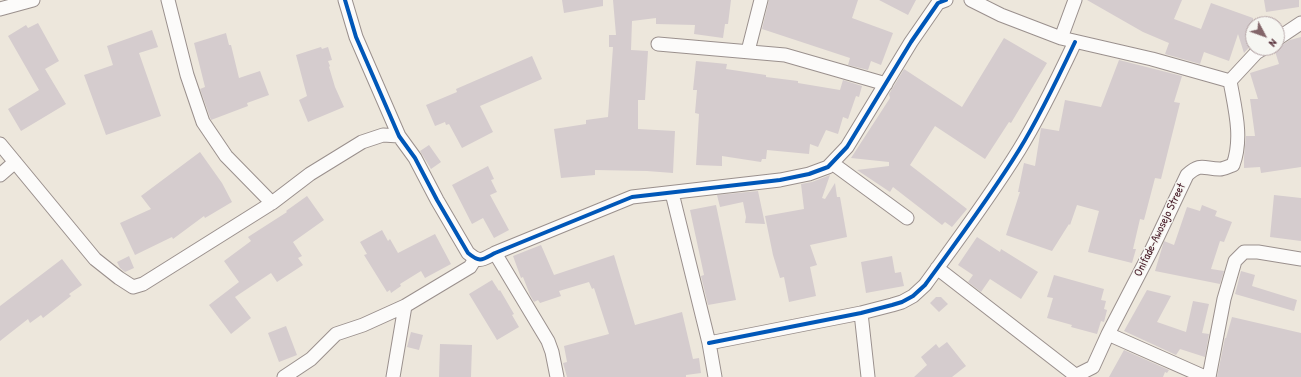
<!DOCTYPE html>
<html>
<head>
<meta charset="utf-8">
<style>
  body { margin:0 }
  #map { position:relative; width:1301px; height:377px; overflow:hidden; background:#ede7dc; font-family:"Patrick Hand",sans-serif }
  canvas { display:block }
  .north { position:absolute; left:1245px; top:16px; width:40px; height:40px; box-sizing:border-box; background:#f6f6f2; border:1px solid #b1a0a2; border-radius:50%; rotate:131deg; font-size:11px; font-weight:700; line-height:16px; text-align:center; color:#4a1f2b }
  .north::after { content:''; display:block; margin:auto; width:14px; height:18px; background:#836569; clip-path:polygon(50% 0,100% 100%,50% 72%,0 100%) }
</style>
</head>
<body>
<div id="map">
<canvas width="1301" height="377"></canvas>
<div class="north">N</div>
</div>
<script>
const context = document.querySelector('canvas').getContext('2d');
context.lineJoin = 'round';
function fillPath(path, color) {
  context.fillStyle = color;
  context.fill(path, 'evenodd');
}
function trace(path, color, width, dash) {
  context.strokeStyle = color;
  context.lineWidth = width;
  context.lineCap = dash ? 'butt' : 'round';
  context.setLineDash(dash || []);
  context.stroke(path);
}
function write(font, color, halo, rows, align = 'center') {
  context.font = font + ' "Patrick Hand",sans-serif';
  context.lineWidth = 3;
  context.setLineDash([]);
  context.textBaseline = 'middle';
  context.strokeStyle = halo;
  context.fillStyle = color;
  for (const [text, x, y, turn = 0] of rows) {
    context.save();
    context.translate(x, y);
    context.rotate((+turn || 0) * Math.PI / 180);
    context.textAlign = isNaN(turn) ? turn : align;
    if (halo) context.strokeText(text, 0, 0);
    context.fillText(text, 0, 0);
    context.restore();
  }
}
fillPath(new Path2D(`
  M562,0h41v6l-39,7z
  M613,0h118l-3,24h-3l-2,14 -29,-4 1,-9 -39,-1v-6l-24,3 -1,29 17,1 -3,49h-7v29l37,2 -2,42 -26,-2 -52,-1v5l-34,3 -7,-49 32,-5v-4l22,-3 5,-70h-4v-12h7z
  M769,0h89l-6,18 41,15 -12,32 -10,-4 -3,9 -20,-5 2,-7 -88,-29z
  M879,0h37l-8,15z
  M1087,0h95l-8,19 27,10 10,-26 42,15v25l-9,10 -6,-19 -9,27 -25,-9 -4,12 -35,-10 4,-11 -26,-11z
  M1264,0h35v7l-33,5z
  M38,23l21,38 -14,8 21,35 -45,27 -13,-22 31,-19 -31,-54 18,-11 2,3z
  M152,30l6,17 -19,6 22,63 -55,19 -22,-60 29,-10 -6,-19z
  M226,33l3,12h2l8,33 21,-7 9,24 -22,8 1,3 -37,14 -11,-31 5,-2 -11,-44z
  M1301,37v130l-40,6 -1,-6 -16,1v-11l2,-21h9l-5,-37h8l-8,-26 29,-9 -5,-16h3l13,-8z
  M1004,38l43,25 -36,60 -2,-1 -24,37 -50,-33 -25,39 57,44 -15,18 -7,-5 -3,3 -49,-38 -3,5 -33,-22 32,-4v-4l-38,-4 39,-60 -1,-4 15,-25 58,38z
  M321,47l1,2 6,-2 4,13 -4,1 2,5 -1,1 6,20 9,20 -36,15 -9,-22 8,-4 -11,-41z
  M532,56l10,23 -62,27 13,26 -31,16 -13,-24 -3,1 -1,-3 -10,4 -9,-21 31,-13 -1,-3z
  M1119,60l63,16 -8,26 6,1 -19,76 -6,-1 -11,42 -4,-1 -7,30h3l-4,14 -44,-11 11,-41 -22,-6 -7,20 -1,-1 -17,27 -46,-16 14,-43h-2l6,-29 11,3 6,-38 18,3 6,-31 36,7z
  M696,61l31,3 -1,5 40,6v2l32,4v2l42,7 3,-10 19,6 -3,11 -3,-1 -8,23 -5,-2 -5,17 -12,-4 -8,17 -8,-3 -1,10 -42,-4 -1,9h-4l-1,3 -39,-6v10l-26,-1 3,-51 -4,-1 2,-23h-4z
  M429,145l12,17 -10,7 -11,-18z
  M200,152l22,31 10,19 -27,16 -1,-2 -31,23 -1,-2 -37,18 -15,-32 31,-14 -10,-13z
  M488,166l6,13 -3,1 6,12 -7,3 19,35 -15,8 -11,-20 -11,6 -20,-39z
  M830,175l-8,23 3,1 10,-16 2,14h3l7,40 -37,8 7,20 -7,2 6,29 -27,6 -5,-25 -4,1 -7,-23 -8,-39 39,-7 -3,-25 11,-2z
  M758,191l7,33 -20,-1 1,-6 -3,-15 -23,5 -3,-12z
  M1274,195l27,3v43l-31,-4z
  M307,196l17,24 -31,22 9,14 -4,2 5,7 -26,17 -6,-9 -36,24 16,21 -20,16 -22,-29 30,-23 -15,-21 27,-20 -3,-4 39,-25 -1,-1z
  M716,205l20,95 -28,5 -7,-29 3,-1 -14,-65z
  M1202,205l15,6 -2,5 17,6 -8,20 -4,-1 -9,28 13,2 -4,13 -65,-13 9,-30 10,4 13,-38 13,4z
  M382,230l6,11 2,-2 8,14 37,-19 16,30 -26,14 -4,-7 -21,13 1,2 -10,7 -1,-3 -3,2 -23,-37 3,-1 -7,-12z
  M977,237l23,15 1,-3 37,23 -17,27 -31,-20 -9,13 -13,-10 5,-7 -15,-10z
  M541,245l13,30 60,-20 21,70 47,-13 11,47 6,-1 2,15 -15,2v2h-119l-4,-14 4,-1 -3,-16 45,-12 -15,-46 -2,1 -3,-7 -30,9 2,5 -21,7 -2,-3 -4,2 -4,-7 -7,-18 -2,1 -8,-22z
  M129,256l5,12 -9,4 -5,-4 -3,-6z
  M892,256l3,17 6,-1 3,14 -38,7 -5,-31z
  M62,259l20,26 -13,9 2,2 -28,22 -2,-3 -11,8 -2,-4 -28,22v-35z
  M1241,271l14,4 -3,11 45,14 -3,11 -59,-17z
  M1054,275l50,14 -3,11 5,1 -2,8 3,1 -3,12 -3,-1 -4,13 -26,-7 1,-2 -25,-7 6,-20 -6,-1z
  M492,280l7,11 1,-1 14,24 -2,1 7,12 -22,13 -28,-46z
  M1147,290l24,6 -14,26 29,10 7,-31 16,3 -7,29 7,1 -4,23 -25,-8 -4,6 -52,-24z
  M936,297h5l7,7 -9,8 -9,-9z
  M1232,317l69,16v44h-84l8,-39h1z
  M286,326l11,29 -18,7 -11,-29z
  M411,332l12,3 -4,15 -12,-3z
  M947,342l19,24 -14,11h-38l13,-12 -6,-8 15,-13 3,4z
  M440,344l32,1 -1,32h-32z
  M1124,350l45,20 -2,3 -2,-1 -2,5h-54z`), '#d5ccce');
const minor = new Path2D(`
  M168,0l19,75 16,47 23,34 46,47
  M345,0l11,37 43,99 16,22 22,42 31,53c12,10 14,7 27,0l137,-56 148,-17 29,-6 19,-7 19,-20 64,-105 27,-39 8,-3
  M971,0l30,15 60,23 91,21 78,22 26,-28 8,-5
  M0,9l33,-9
  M1061,38l14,-38
  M1277,39l24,-16
  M658,44l127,11 101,29
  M748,51l13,-51
  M0,144l95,115 24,19 14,9 10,-3 129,-81 38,-29 52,-32 21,-7 16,1
  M832,163l75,55
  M0,175l15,-13
  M672,193l37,150 6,34
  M495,253l53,88 4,11 5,25
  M937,268l138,107
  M861,313l7,64
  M1108,334l97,43
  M709,343l152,-30 31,-8 10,-3 11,-6 12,-11c32,-44 65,-88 94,-135 21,-34 39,-72 56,-108
  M284,377l27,-18 25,-25 27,-9 42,-19 65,-39 5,-8
  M393,377l12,-71
  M1073,377l20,-10 15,-33 43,-83 36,-76c14,-13 17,-6 33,-6 4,0 9,-3 13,-4 10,-27 2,-56 -3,-84
  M1209,377l15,-78 11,-38 9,-9h14l43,7`);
trace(minor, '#9a908d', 15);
trace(minor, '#fcfbfa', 13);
trace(new Path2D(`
  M345,0l11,37 43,99 16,22 22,42 31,53c12,10 14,7 27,0l137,-56 148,-17 29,-6 19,-7 19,-20 64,-105 27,-39 8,-3
  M709,343l152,-30 31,-8 10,-3 11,-6 12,-11c32,-44 65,-88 94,-135 21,-34 39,-72 56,-108`), '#0057b8', 4);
write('12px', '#4a1f2b', '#f6f6f2', [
  ["Onifade-Awosejo Street",1160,230,-64]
]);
</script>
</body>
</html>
